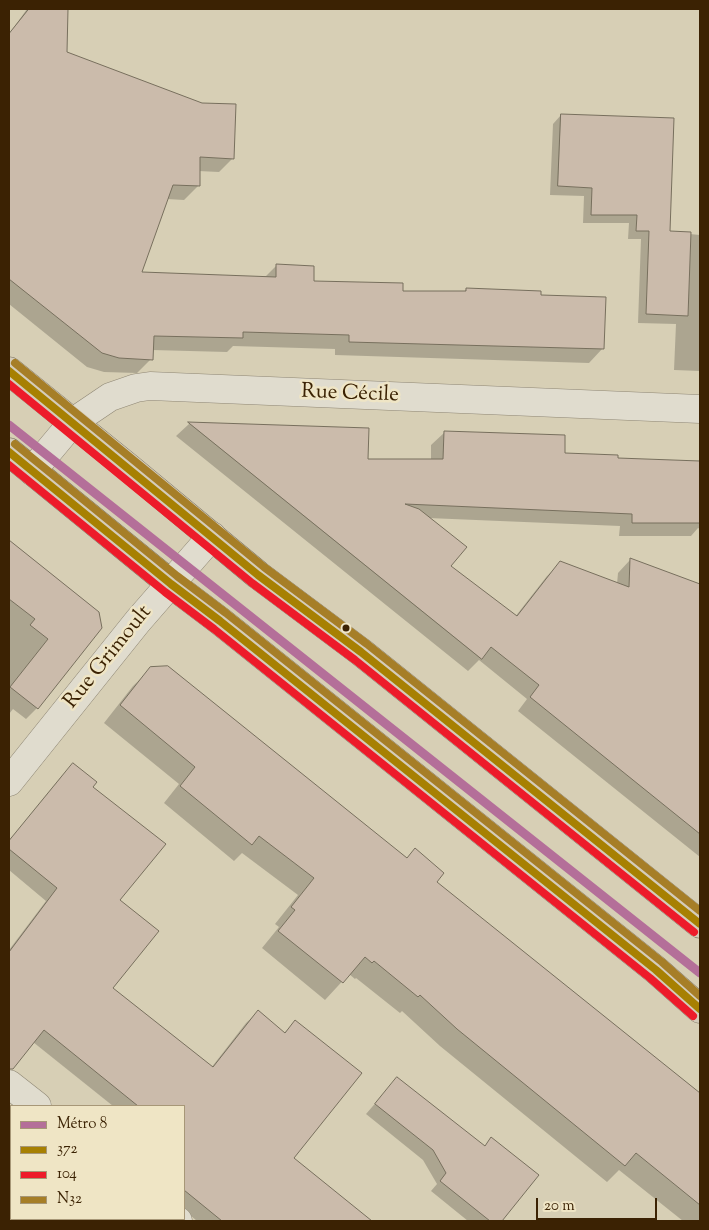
<!DOCTYPE html>
<html>
<head>
<meta charset="utf-8">
<style>
  body { margin:0 }
  #map { position:relative; width:709px; height:1230px; overflow:hidden; background:#d7cfb5; font-family:"Sorts Mill Goudy",serif }
  canvas { display:block }
  .frame { position:absolute; inset:0; border:10px solid #3b2203; pointer-events:none }
  .legend { position:absolute; left:10px; top:1105px; width:175px; height:115px; box-sizing:border-box; background:#efe5c5; border:1px solid #a79777; margin:0; padding:6px 9px; list-style:none; font-size:15px; color:#3b2203 }
  .legend li { display:flex; align-items:center; gap:10px; height:25px }
  .legend b { width:25px; border:1px solid #a79777 }
  .scale { position:absolute; left:536px; top:1198px; width:121px; height:22px; box-sizing:border-box; border:2px solid #3b2203; border-top:0; padding-left:6px; font-size:15px; line-height:18px; white-space:nowrap; color:#3b2203; -webkit-text-stroke:4px #efe5c5; paint-order:stroke }
</style>
</head>
<body>
<div id="map">
<canvas width="709" height="1230"></canvas>
<div class="frame"></div>
<ul class="legend">
<li><b style="height:6px;background:#b46f99"></b>Métro 8</li>
<li><b style="height:6px;background:#a78002"></b>372</li>
<li><b style="height:6px;background:#ed1b2a"></b>104</li>
<li><b style="height:6px;background:#a67e27"></b>N32</li>
</ul>
<div class="scale">20 m</div>
</div>
<script>
const context = document.querySelector('canvas').getContext('2d');
context.lineJoin = 'round';
function fillPath(path, color) {
  context.fillStyle = color;
  context.fill(path, 'evenodd');
}
function trace(path, color, width, dash) {
  context.strokeStyle = color;
  context.lineWidth = width;
  context.lineCap = dash ? 'butt' : 'round';
  context.setLineDash(dash || []);
  context.stroke(path);
}
function write(font, color, halo, rows, align = 'center') {
  context.font = font + ' "Sorts Mill Goudy",serif';
  context.lineWidth = 5;
  context.setLineDash([]);
  context.textBaseline = 'middle';
  context.strokeStyle = halo;
  context.fillStyle = color;
  for (const [text, x, y, turn = 0] of rows) {
    context.save();
    context.translate(x, y);
    context.rotate((+turn || 0) * Math.PI / 180);
    context.textAlign = isNaN(turn) ? turn : align;
    if (halo) context.strokeText(text, 0, 0);
    context.fillText(text, 0, 0);
    context.restore();
  }
}
fillPath(new Path2D(`
  M27,9h40l-2,43 168,106 -14,14 -21,-1v15l-14,14 -17,-1 -27,74 124,5 13,-13 35,17 90,10h62l2,-3 73,7 64,52 -14,15 -254,-8v-6l-102,-3 -6,6 -75,-2 -1,9 -14,14 -33,-1 -17,-5 -78,-63v-270z
  M561,115l108,117 31,3v136l-26,-1 2,-46 -38,-1 3,-84h-13l1,-16h-46l1,-27 -34,-1 3,-71z
  M189,424l179,6 -1,31h64v-16l14,-13 118,22 53,5 84,3v67l-2,-1 -7,8h-72l1,-10 -192,-8 22,48 65,51 32,-41 14,-13 56,21 1,-11 12,-13 70,26v271l-182,-146 9,-12 -48,-39 -11,11 -292,-235z
  M9,541l89,72 -61,95 -11,11 -13,-10 -4,5z
  M151,669l255,190 9,-9 20,32 265,212v127h-17l-64,-51 -12,12 -167,-136 -38,-35 -2,2 -44,-35 -1,1 -6,-5 -24,26 -63,-52 17,-21 -4,-3 23,-29 -56,-42 -8,8 -70,-58 15,-19 -75,-61 29,-37z
  M73,765l18,23 28,113 -7,87 99,80 35,-45 12,-11 26,21 12,-11 -4,136 79,63h-174l-13,-11v-104h-71l-80,-64 -24,27v-90l3,-3 -3,-3v-23l37,-49 -37,-31v-29l53,-65z
  M397,1078l87,69 7,-8 46,36 -37,46h-32l-37,-30 6,-7 -14,-24 -57,-46z
  M11,1160v54l-2,-2v-49z
  M17,1219h100l-2,2h-95z`), '#0003');
const building = new Path2D(`
  M29,9h39l-1,43 135,51 34,1 -2,55 -34,-2v29l-27,-1 -31,87 134,5v-13l38,2v15l89,2v8h63v-3l75,3v4l65,2 -2,52 -255,-7v-7l-106,-3v6l-89,-2 -1,24 -34,-2 -17,-5 -93,-74v-245z
  M561,114l113,4 -4,113 21,1 -3,84 -42,-2 3,-83h-13l1,-16h-46l1,-27 -34,-2z
  M188,422l181,6 -1,31h75l1,-28 121,4v18l53,2v3l82,3v62h-68v-9l-227,-10 14,5 48,38 -16,19 66,50 43,-55 69,26 1,-29 70,26v250l-170,-137 9,-12 -48,-38 -9,12z
  M9,540l90,72 3,16 -64,81 -28,-22 38,-48 -18,-14 5,-6 -26,-20z
  M168,666l239,192 8,-10 29,25 -7,9 263,211v112l-64,-52 -11,13 -168,-137 -37,-34 -2,2 -44,-36 -2,2 -7,-6 -22,26 -65,-52 17,-21 -4,-3 23,-29 -55,-42 -7,9 -72,-59 15,-19 -75,-62 30,-38z
  M73,763l24,19 -4,5 73,57 -46,56 39,31 -46,57 100,79 45,-57 27,23 10,-13 67,53 -68,85 78,63h-150l-38,-31v-84h-46l-94,-76 -31,39h-4v-117l48,-64 -48,-39v-8z
  M397,1077l88,69 6,-9 48,38 -37,46h-12l-50,-40 6,-8 -13,-23 -58,-46z`);
fillPath(building, '#cbbbab');
trace(building, '#776f5d', 1);
const street = new Path2D(`
  M32,471l41,-49 37,-25 26,-9 14,-2 550,23
  M9,782l129,-161 74,-85
  M9,1084l28,22
  M175,1219l3,2`);
const primary = new Path2D(`
  M9,371l120,97 129,107 103,77 339,272
  M9,452l162,132 49,37 436,349 44,39`);
trace(street, '#8e8674', 29);
trace(primary, '#776f5d', 29);
trace(street, '#e0dcce', 28);
trace(primary, '#d4ccba', 28);
trace(new Path2D(`
  M9,371l249,204 103,77 339,272
  M9,452l162,132 49,37 436,349 44,39`), '#a78002', 8);
trace(new Path2D(`
  M9,384l243,199 103,77 339,272
  M9,465l156,127 49,37 436,349 43,38`), '#ed1b2a', 8);
trace(new Path2D(`
  M15,363l249,204 103,77 333,267
  M15,444l162,132 49,37 436,349 38,34`), '#a67e27', 8);
trace(new Path2D(`
  M9,425l691,548`), '#b46f99', 9);
for (const [x, y, r, color] of [
  [346,628,4.5,"#3b2203"]
]) {
  const dot = new Path2D();
  dot.arc(x, y, r, 0, 2 * Math.PI);
  context.fillStyle = color;
  context.fill(dot);
  trace(dot, '#efe5c5', 2);
}
write('21px', '#3b2203', '#efe5c5', [
  ["Rue Cécile",350,395,2],
  ["Rue Grimoult",109,658,-51]
]);
</script>
</body>
</html>
